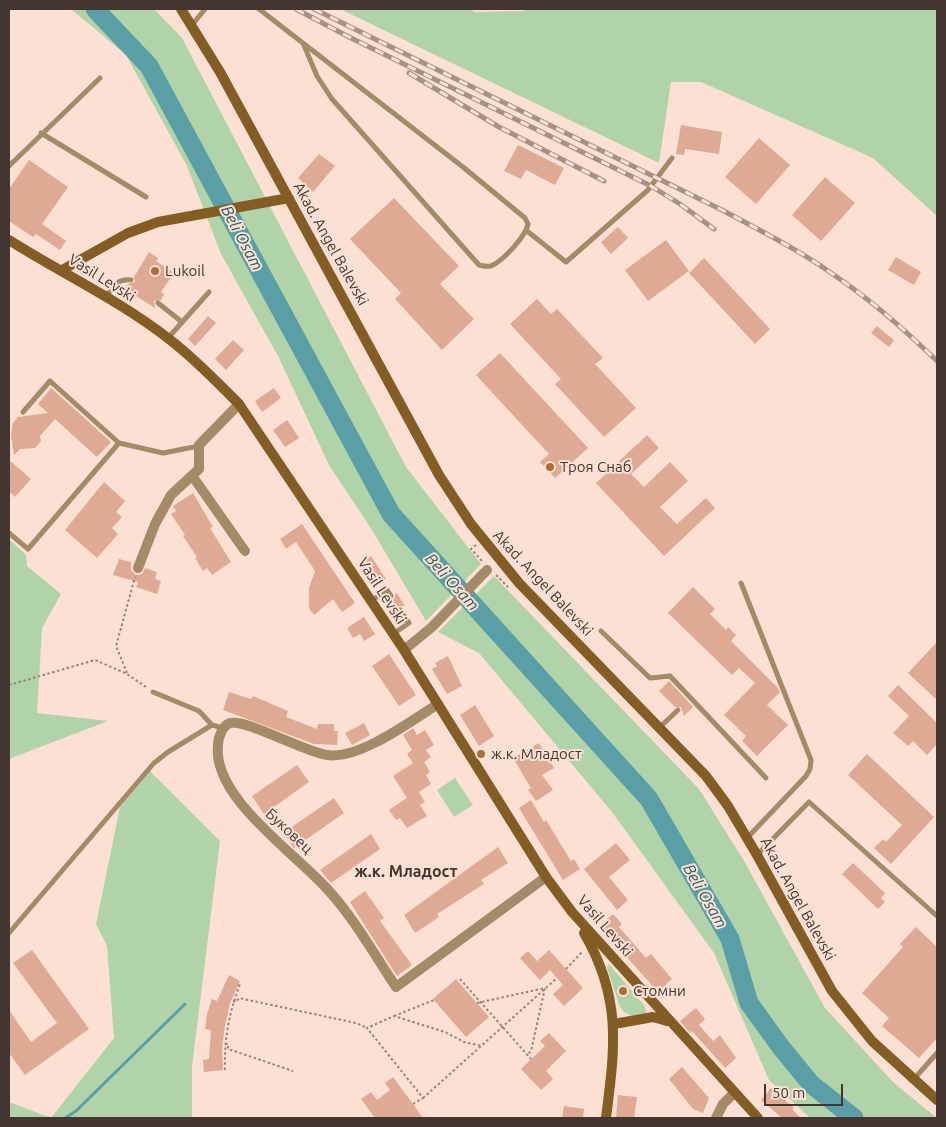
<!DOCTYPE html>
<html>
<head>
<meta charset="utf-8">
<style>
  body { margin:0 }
  #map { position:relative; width:946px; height:1127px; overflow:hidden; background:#fce0d4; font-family:Ubuntu,sans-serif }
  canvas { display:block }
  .frame { position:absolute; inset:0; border:10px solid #433630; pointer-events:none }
  .scale { position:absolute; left:764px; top:1084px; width:79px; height:22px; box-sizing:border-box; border:2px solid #433630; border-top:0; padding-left:6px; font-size:15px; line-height:18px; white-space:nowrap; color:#433630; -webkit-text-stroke:4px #fce0d4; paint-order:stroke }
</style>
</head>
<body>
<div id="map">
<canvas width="946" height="1127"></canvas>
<div class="frame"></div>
<div class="scale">50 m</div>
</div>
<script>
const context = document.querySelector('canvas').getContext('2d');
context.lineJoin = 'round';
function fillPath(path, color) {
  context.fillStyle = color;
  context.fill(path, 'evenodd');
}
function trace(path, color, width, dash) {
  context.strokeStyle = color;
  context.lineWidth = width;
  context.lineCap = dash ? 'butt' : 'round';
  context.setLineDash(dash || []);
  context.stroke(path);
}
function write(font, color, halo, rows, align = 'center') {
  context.font = font + ' Ubuntu,sans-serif';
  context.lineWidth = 4;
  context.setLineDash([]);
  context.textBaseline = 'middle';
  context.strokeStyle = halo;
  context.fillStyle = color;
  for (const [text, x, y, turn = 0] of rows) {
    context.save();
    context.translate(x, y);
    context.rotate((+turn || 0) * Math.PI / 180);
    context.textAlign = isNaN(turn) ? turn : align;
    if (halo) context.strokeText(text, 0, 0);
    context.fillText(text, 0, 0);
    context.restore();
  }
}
fillPath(new Path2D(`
  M71,9h83l28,29 224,429 75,97 -55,57 -54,-91 -43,-65 -51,-109 -57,-102 -34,-88 -61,-111z
  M340,9h129l6,3 49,-1 2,-2h411v207l-64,-58 -172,-76h-30l-12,81z
  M9,539l17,16 1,11 34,28 -19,34 -5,85 71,8 -99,38z
  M494,576l205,213 44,70 82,149 68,74 44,36h-127l-41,-38 -55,-127 -102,-141 -133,-159 -41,-21z
  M150,771l70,70 -28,225v52h-183v-16l42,16 63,-80 -7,-92 -11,-22 24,-117z
  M455,778l18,27 -19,12 -17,-27z
  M609,964l35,41 3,8 -15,3 -8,-4 -4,-5 -13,-39z`), '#b1d3a9');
trace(new Path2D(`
  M65,1118l11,-7 109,-107`), '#5b9fa6', 3);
trace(new Path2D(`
  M95,9l54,57 242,448 258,285 81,140 19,64 31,43 31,38 43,34`), '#5b9fa6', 19);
fillPath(new Path2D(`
  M681,125l41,7 -3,22 -34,-5 -1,6 -8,-1z
  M759,138l31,27 -34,39 -31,-27z
  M518,145l46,23 -9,17 -29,-15 -5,9 -17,-8z
  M319,154l16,12 -22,26 -15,-14z
  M29,160l39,27 -26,37 24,17 -6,9 -24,-16 -3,3 -24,-16v-32z
  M825,177l30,26 -34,38 -29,-26z
  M394,198l65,68 -19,18 34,35 -32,31 -47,-51 6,-6 -51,-54z
  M618,227l10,11 -17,16 -10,-12z
  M666,240l23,31 -41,30 -23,-31z
  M149,252l9,6 -2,3 18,12 -13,19 3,2 -3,6 -7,1 1,7 -30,-19 3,-5 7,-2 -1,-5z
  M896,257l25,15 -7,13 -26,-15z
  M704,258l66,71 -15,15 -66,-71z
  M537,299l14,15 6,-5 46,49 -8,6 41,44 -32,29 -49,-53 6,-5 -51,-55z
  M208,316l8,7 -21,23 -7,-7z
  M877,326l17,14 -5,7 -18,-14z
  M233,340l11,10 -18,20 -11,-11z
  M500,353l88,95 -33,30 -15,-16 9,-8 -73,-79z
  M51,388l60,54 -14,15 -42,-38 -15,17 1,5 -6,7 -15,1 -6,6 -3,-20 2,-12 5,-6 30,-4 -10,-9z
  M274,388l7,10 -19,14 -7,-11z
  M287,420l12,18 -14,9 -12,-17z
  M647,435l12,13 -28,26 13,13 26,-25 18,19 -28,26 17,17 29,-26 9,10 -51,48 -68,-73z
  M9,460l22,19 -16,18 -6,-6z
  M104,482l21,19 -9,11 6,5 -10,11 6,6 -21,24 -32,-28z
  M193,493l20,34 -3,1 21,34 -19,13 -5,-7 -4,3 -8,-13 2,-1 -14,-21 2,-1 -14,-21 5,-3 -3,-5z
  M302,524l53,79 -13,9 -9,-13 -19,16 -5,-7v-20l6,-17 -19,-29 -10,7 -6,-10z
  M371,556l15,23 -9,6 -15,-23z
  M119,559l12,3v8l5,5 6,-1 3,-6 12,4 -2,7 6,2 -4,13 -21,-7 2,-5 -25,-7z
  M693,587l22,22 -5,5 16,16 2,-3 8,8 -5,6 46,46 3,5 -13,13 21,20 -31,31 -15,-15 4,-5 -22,-21 31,-32 -16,-15 -7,7 -64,-62z
  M396,592l9,14h-7l-2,4 -7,-10 5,-1z
  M364,617l11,17 -11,7 -4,-7 -7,4 -6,-10z
  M937,642v58l-29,-27z
  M389,654l27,41 -17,11 -27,-40z
  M448,656l14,30 -15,8 -15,-25 5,-3 -2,-3z
  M669,681l24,26 -9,9 -3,-9h-6l-16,-16z
  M898,685l39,38v21l-10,11 -14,-14 -5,5 -15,-13 16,-17 -21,-20z
  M229,692l22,7 2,-3 35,15 -2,6 31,12 1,-5h16v7h4l-1,14 -23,-1 -91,-34z
  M475,705l19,31 -15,10 -19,-31z
  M364,723l6,12 -18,10 -7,-12z
  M413,728l4,7 8,-5 9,15 -8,5 5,7 -7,5 6,10 -4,3 5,9 -12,8 6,10 -5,3 7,11 -20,12 -7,-10 -4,2 -7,-10 18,-12 -14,-22 20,-13 -6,-9 5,-4 -9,-15z
  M539,743l15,25 -12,7 11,15 -17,11 -8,-11 3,-2 -18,-30z
  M867,754l67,63 -43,47 -17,-16 9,-9 3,3 16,-17 -54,-50z
  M297,765l12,17 -45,32 -12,-18z
  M334,798l10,15 -50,35 -11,-15z
  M531,800l13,22 2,-2 25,41 3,-2 6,10 -17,11 -44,-72z
  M371,834l9,15 -49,34 -11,-13z
  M616,843l14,17 -21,17 19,23 -11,10 -33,-41z
  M498,847l10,16 -27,17 3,4 -47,30 2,3 -24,16 -11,-18z
  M853,863l32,30 -4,5 4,4 -7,7 -36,-35z
  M365,891l19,27 -4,3 32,44 -15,11 -47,-74z
  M613,914l9,10 -3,3 27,31 5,-4 21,25 -14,13 -59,-66z
  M916,927l21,20v91l-18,20 -37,-32 7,-8 -27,-25 41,-46 -3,-3z
  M32,950l57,79 -64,46 -16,-22v-43l22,32 26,-19 -44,-60z
  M549,950l34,38 -19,18 -11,-12 10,-9 -13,-15 -10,10 -20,-22 8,-7 9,10z
  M229,975l11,6 -10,22 -5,23 -3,21 1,23 -19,2 -1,-12 6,-1 2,-29 -6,-1 2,-15 5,-15 5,2z
  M456,979l33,38 -23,20 -33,-38z
  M696,1008l9,11 -6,6 14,16 7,-6 16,23 -11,10 -33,-37 -2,2 -10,-12z
  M549,1033l17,18 -20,20 7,8 -12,11 -20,-21 24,-23 -5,-5z
  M682,1067l27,31 -6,15 -10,-4 -24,-30z
  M393,1077l20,27 10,14h-48l-14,-19 10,-7 6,8 13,-10 -5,-7z
  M771,1088l23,20 -2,1 9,9h-19l-21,-18z
  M618,1095l19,2 -3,21h-18z
  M564,1106l20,3 -1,9h-21z`), '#deaa93');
trace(new Path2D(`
  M476,545l-5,4 11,12
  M496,575l12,12
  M127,673l-11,-27 19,-69
  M9,685l86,-25 32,14 19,13
  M566,969l17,-18
  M460,979l71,80
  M233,1001l3,1 3,-4 117,25 11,5
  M477,1003l68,-15 -14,63 -4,4
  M394,1016l40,-16
  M225,1044h3v5l65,22
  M225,1070c-1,-31 4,-57 15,-86
  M423,1098l134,-120
  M413,1104l10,-6 -56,-70 27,-12 51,16 19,10 18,4`), '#97837b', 2, [2.5, 2.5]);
trace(new Path2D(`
  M259,9l204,158 62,51 3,6c-2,12 -25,37 -37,42 -4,1 -7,0 -12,-1l-147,-166 -15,-23 -14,-33
  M192,25l13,-16
  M41,133l105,64
  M9,166l91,-88
  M527,231l39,31 82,-72 24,-32
  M106,297c7,-10 11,-19 25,-17
  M158,303l24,19
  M168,338l41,-46
  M23,412l27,-31 69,62 44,10 36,-7
  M9,533l19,16 91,-106
  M741,583l70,177 -1,9 -4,7 -59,62
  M371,601l16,-11 4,6
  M601,631l49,47 20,-2 96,102
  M393,634l16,-11 -9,-13
  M153,692l46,19 13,14
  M660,727l18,-17
  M757,855l52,-53 128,114
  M9,933l145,-170 14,-11 44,-27 11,3
  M914,1079l23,-26`), '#a58a67', 5);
trace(new Path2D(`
  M193,477l52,74
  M138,568l17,-44 16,-29 28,-26v-24l40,-41
  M404,650l28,-23 55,-57
  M438,704c-27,17 -79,56 -111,51 -23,-3 -80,-36 -97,-32 -8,3 -12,15 -12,22 -6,53 78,108 111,146 24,26 47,66 67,96l150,-110
  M716,1118l7,-14 11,-11`), '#a58a67', 10);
trace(new Path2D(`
  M181,9l39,63 219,403 32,49 48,59 187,193 22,30 29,49 75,136 40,50 65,59
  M9,240c52,33 110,60 160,99 25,19 47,42 70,65l165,246 142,227 26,35 186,206
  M62,270l66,-37 30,-11 131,-24
  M584,933c38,65 31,114 22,185
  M614,1024l39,-7 14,4`), '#835d24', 10);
const rail = new Path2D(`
  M296,9l53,28
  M314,9l410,202c37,20 75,39 110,64 37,25 71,55 103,86
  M343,34l308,152 29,18 34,25
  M409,73l90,54 105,54`);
trace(rail, '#a69188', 5);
trace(rail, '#fce0d4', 3, [9]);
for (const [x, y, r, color] of [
  [155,271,5,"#ad7034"],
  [550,467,5,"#ad7034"],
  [481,754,5,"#ad7034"],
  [623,991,5,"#ad7034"]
]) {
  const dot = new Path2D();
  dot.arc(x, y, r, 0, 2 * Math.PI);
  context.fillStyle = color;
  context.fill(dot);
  trace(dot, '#fce0d4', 2);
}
write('15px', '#433630', '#fce0d4', [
  ["Akad. Angel Balevski",331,244,61],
  ["Vasil Levski",102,278,32],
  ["Akad. Angel Balevski",543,583,47],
  ["Vasil Levski",382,591,57],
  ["Буковец",289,831,43],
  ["Akad. Angel Balevski",798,899,61],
  ["Vasil Levski",605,926,49]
]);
write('15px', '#433630', '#fce0d4', [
  ["Lukoil",165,271],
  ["Троя Снаб",560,467],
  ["ж.к. Младост",491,754],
  ["Стомни",633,991]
], 'left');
write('italic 16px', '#245d63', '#fce0d4', [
  ["Beli Osam",242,238,62],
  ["Beli Osam",452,582,48],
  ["Beli Osam",705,896,60]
]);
write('bold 16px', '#433630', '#fce0d4', [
  ["ж.к. Младост",406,872]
]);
</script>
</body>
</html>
